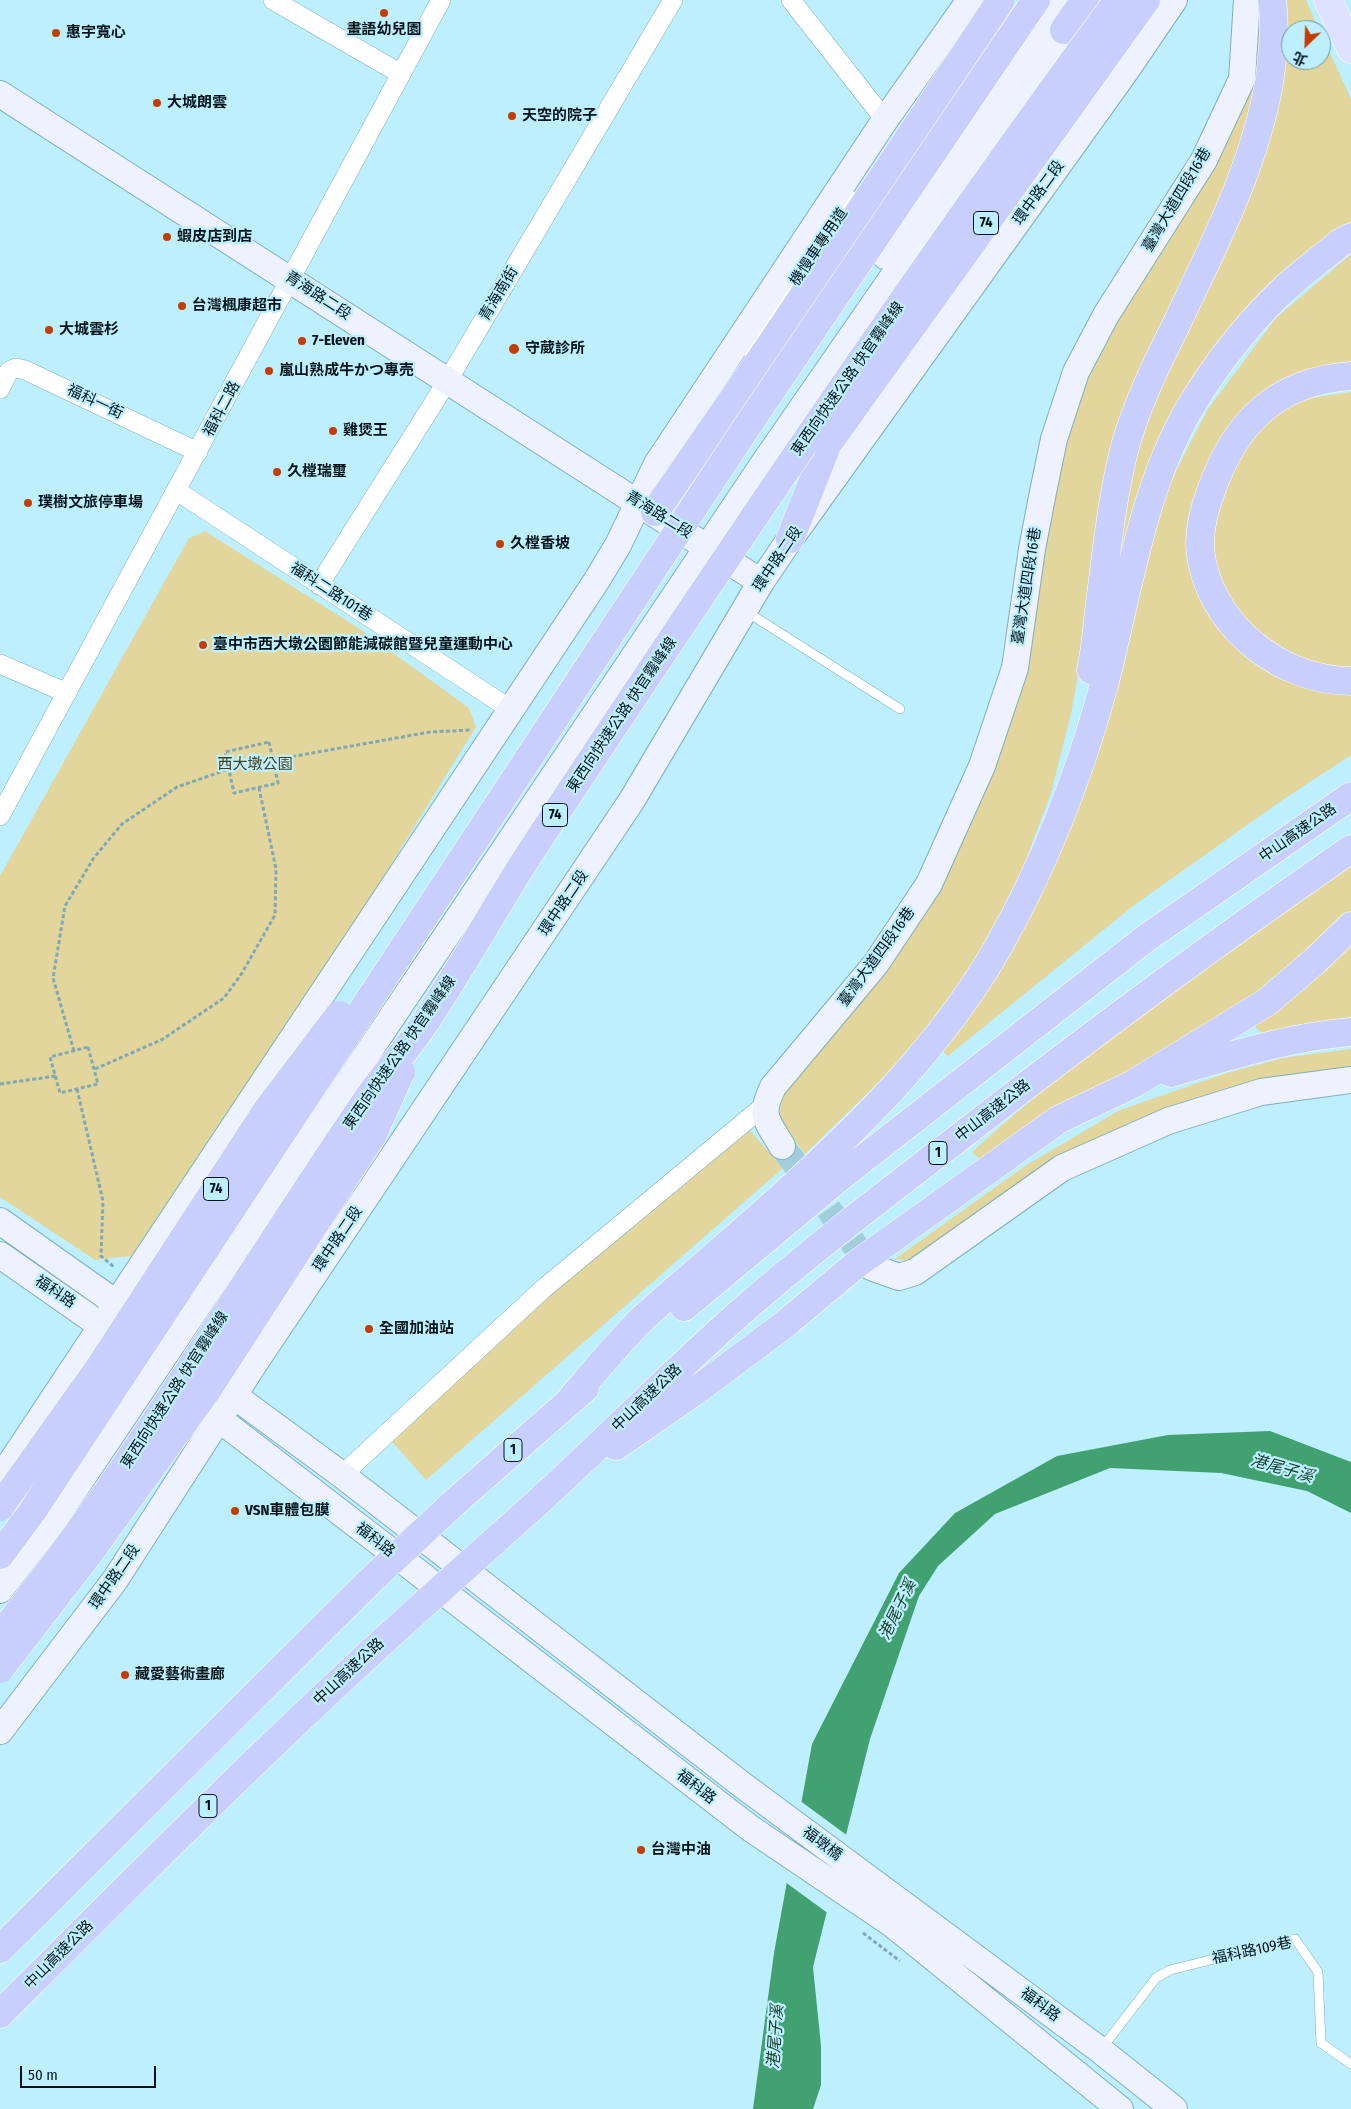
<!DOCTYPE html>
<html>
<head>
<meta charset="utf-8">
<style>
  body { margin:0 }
  #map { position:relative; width:1351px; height:2109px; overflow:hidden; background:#beeffe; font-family:"Fira Sans Condensed","Noto Sans TC",sans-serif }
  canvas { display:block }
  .north { position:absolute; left:1281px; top:20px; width:50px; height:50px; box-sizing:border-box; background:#beeffe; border:1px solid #7398a3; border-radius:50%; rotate:204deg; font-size:14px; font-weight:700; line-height:20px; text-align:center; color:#03151a }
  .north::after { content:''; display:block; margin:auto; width:18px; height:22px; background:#c33d00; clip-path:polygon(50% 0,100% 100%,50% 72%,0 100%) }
  .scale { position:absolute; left:20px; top:2066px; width:136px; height:22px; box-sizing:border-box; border:2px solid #03151a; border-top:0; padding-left:6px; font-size:15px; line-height:18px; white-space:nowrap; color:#03151a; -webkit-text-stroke:4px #beeffe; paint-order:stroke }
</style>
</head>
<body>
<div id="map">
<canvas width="1351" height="2109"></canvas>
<div class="north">北</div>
<div class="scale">50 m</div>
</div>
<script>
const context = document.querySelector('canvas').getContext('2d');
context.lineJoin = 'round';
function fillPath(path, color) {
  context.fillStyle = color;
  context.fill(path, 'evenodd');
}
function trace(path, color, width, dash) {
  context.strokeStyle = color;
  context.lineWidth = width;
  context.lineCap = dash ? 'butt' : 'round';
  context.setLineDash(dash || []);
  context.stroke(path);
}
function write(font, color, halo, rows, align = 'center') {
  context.font = font + ' "Fira Sans Condensed","Noto Sans TC","Noto Sans JP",sans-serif';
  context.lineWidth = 4.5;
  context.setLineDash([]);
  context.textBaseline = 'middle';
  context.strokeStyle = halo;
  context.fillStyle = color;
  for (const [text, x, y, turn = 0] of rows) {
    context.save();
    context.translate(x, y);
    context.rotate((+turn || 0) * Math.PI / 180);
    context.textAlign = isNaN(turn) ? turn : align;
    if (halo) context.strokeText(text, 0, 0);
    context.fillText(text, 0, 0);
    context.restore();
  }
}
fillPath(new Path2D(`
  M1262,0v56l-28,122 -75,164 -75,300 -13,72 -20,79 -28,74 -40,86 -75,101 -103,100 -27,-37 6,-24 172,-244 124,-456 173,-357z
  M1281,0h25l13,30h-28v30h30v-27l30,66v126l-151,148 -85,242 -2,-59 15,-92 76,-176z
  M1351,254v114l-23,2 -115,91 -10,136 148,96v62l-70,46 -148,105 -185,150 -9,-7 75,-110 153,-451 41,-79 68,-91z
  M1351,392v281l-17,-1 -72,-32 -36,-46 -11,-37 -2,-20 11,-57 36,-53 32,-22 18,-7z
  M205,531l158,100 106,77 7,19 -102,165 -226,344 -16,20 -37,4 -95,-63v-321l189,-338z
  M1351,865v49l-44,44 -102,75 -140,70 -83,59 -10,-10c117,-107 250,-196 379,-287z
  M1351,942v75l-56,8 -32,10 -12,-13z
  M1351,1049v24l-154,32 -286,156 -16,-2 130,-93 95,-56 104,-36 58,-16z
  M746,1126l37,42 -357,312 -37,-42 161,-150z`), '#e2d69c');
fillPath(new Path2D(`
  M1270,1431l81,31v51l-44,-22 -86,-18 -111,-5 -115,46 -57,52 -19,30 -49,143 -57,228 8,79v39l-8,24h-60l21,-156 38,-209 87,-171 56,-60 102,-57 111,-21z`), '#42a170');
fillPath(new Path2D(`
  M799,1800l49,36 -19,78 -44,-32z`), '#beeffe');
trace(new Path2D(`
  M782,1146l89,121`), '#a2cedc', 26, [26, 13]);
const lane = new Path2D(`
  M748,353l106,-157
  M747,612l153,97
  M1102,2048l54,-70 14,-8 125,-31 23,33 3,71 30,21`);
const street = new Path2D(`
  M273,0l128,74
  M791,0l94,120
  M0,389l9,-18 7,-3 9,2 173,82
  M177,491l333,218
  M319,585l129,-205 225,-380
  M0,664l67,29
  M0,816l441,-816
  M342,1475l201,-186 222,-184`);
const secondary = new Path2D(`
  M0,94l761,488
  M885,256l174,-256
  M782,1146c-16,-27 -23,-30 -9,-59l102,-122 54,-81 53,-118 33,-98 17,-119 11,-57 11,-53 22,-67 30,-57 98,-155 38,-81 5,-79
  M0,1221l130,92
  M0,1255l116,81
  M871,1267l28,10 16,-5 147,-104 106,-47 93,-29 90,-12
  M221,1386l121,89 399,309 359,266 74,59
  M206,1409l544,419 142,96 228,185
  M0,1479l597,-899 21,-35 39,-81 228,-344 85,-120
  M0,1590l52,-67 714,-1063 298,-430 38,-30
  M0,1731l115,-151 139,-216 378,-564 129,-218 29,-43 335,-467 49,-72`);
const primary = new Path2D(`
  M1328,0l23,49`);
const highway = new Path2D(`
  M1064,30l21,-30
  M1351,376c-74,5 -116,46 -140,115 -8,21 -14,48 -9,71 14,68 81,119 149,119
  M655,512l118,-171 228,-341
  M790,539l37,-94
  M1091,670c5,-22 6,-45 9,-67 7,-53 12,-108 26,-160 12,-41 31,-80 50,-118 37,-78 78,-157 93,-242 4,-27 7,-56 3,-83
  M1171,1073c59,-17 118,-36 180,-41
  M684,1307l156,-130 305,-238 206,-143
  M571,1399c23,-27 46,-55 71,-80 28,-26 58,-50 86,-75 100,-88 202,-178 269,-295 47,-83 82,-172 107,-264 24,-92 38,-197 87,-279 24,-40 55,-80 89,-113 18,-18 40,-33 60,-50l11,-6
  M616,1446l78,-54 91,-68 73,-61 200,-143 75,-36 134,-82 49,-42 35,-34
  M456,1501l129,-113
  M500,1536c83,-72 159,-152 242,-225 70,-61 145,-118 219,-175 127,-99 257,-195 390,-287
  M0,1949l370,-368
  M0,2014c139,-139 277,-278 423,-409`);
trace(lane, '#7fafbd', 10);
trace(street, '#7fafbd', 20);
trace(secondary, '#7fafbd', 28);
trace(primary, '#fff', 29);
trace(highway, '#fff', 29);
trace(new Path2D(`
  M269,742l9,41 -44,10 -9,-41z
  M273,760l157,-28 42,-2
  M88,1047l10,37 -38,9 -10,-36z
  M74,1051l-21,-73 12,-72 28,-47 29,-35 55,-37 52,-18
  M95,1069l68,-30 61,-41 18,-25 33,-58 1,-46 -17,-81
  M0,1084l56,-8
  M77,1089l26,112 -2,55 13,11
  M863,1933l37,28`), '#81a8b4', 3, [4, 2.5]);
trace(lane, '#fff', 9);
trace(street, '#fff', 19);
trace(secondary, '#eef1fe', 26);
trace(primary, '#dee2fe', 28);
trace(highway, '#c8cffd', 28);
const highwayBridge = new Path2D(`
  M827,445l319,-445
  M0,1507l101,-142 166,-255 72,-95
  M0,1555l32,-43 712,-1081 292,-431
  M370,1581l86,-80
  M423,1605l77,-69
  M0,1635c136,-168 244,-356 366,-534 17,-25 37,-47 54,-71 43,-63 79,-131 121,-194 187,-283 376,-563 577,-836
  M0,1669l88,-114 120,-166 164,-253 29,-64`);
trace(highwayBridge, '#fff', 29, []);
trace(highwayBridge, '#c8cffd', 28);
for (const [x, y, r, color] of [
  [384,13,5,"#c33d00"],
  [56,33,5,"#c33d00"],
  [157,103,5,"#c33d00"],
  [512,116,5,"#c33d00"],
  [167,237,5,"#c33d00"],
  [182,306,5,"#c33d00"],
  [49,330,5,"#c33d00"],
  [302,341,5,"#c33d00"],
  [514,349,6,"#c33d00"],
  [269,371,5,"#c33d00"],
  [333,431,5,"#c33d00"],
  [277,472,5,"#c33d00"],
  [28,503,5,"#c33d00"],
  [500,544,5,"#c33d00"],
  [203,645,5,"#c33d00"],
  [369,1329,5,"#c33d00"],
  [235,1511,5,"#c33d00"],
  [125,1675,5,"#c33d00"],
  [641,1850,5,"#c33d00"]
]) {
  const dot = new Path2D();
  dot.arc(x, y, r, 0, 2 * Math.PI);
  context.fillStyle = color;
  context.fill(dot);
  trace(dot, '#beeffe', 2);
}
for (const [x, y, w] of [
  [986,223,25],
  [555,815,25],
  [938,1153,18],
  [216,1189,25],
  [513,1450,18],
  [208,1806,18]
]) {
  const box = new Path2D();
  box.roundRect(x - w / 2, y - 11.5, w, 23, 4);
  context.fillStyle = '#beeffe';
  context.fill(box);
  trace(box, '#03151a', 1);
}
write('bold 14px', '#03151a', null, [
  ["74",986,223],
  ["74",555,815],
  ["1",938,1153],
  ["74",216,1189],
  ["1",513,1450],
  ["1",208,1806]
]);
write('bold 15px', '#03151a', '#beeffe', [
  ["畫語幼兒園",384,30,"center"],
  ["惠宇寬心",66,33],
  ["大城朗雲",167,103],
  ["天空的院子",522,116],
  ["蝦皮店到店",177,237],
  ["台灣楓康超市",192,306],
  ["大城雲杉",59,330],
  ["7-Eleven",312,341],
  ["守葳診所",525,349],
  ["嵐山熟成牛かつ專売",279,371],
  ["雞煲王",343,431],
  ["久樘瑞璽",287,472],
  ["璞樹文旅停車場",38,503],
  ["久樘香坡",510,544],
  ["臺中市西大墩公園節能減碳館暨兒童運動中心",213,645],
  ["全國加油站",379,1329],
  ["VSN車體包膜",245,1511],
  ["藏愛藝術畫廊",135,1675],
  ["台灣中油",651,1850]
], 'left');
write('15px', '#03151a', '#beeffe', [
  ["環中路二段",1039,193,-54],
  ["臺灣大道四段16巷",1177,200,-59],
  ["機慢車專用道",819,247,-56],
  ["青海南街",499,294,-59],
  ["青海路二段",318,296,33],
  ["東西向快速公路 快官霧峰線",848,379,-55],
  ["福科一街",95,402,25],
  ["福科二路",222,409,-62],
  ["青海路二段",659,515,32],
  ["環中路二段",778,559,-56],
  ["臺灣大道四段16巷",1027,586,-81],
  ["福科二路101巷",331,592,33],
  ["東西向快速公路 快官霧峰線",622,715,-56],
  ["中山高速公路",1298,833,-35],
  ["環中路二段",564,903,-56],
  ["臺灣大道四段16巷",877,957,-54],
  ["東西向快速公路 快官霧峰線",400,1053,-55],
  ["中山高速公路",993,1111,-38],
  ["環中路二段",338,1239,-56],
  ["福科路",55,1292,34],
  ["東西向快速公路 快官霧峰線",175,1390,-57],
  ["中山高速公路",647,1398,-44],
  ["福科路",375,1540,38],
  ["環中路二段",115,1577,-55],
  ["中山高速公路",349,1672,-43],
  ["福科路",696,1787,38],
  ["福墩橋",822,1844,37],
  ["福科路109巷",1252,1951,-12],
  ["中山高速公路",59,1955,-45],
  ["福科路",1040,2005,37]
]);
write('15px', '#473f18', '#beeffe', [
  ["西大墩公園",255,765]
]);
write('italic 16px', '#19412c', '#beeffe', [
  ["港尾子溪",1282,1469,16],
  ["港尾子溪",898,1610,-64],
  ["港尾子溪",776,2037,-86]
]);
</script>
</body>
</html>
